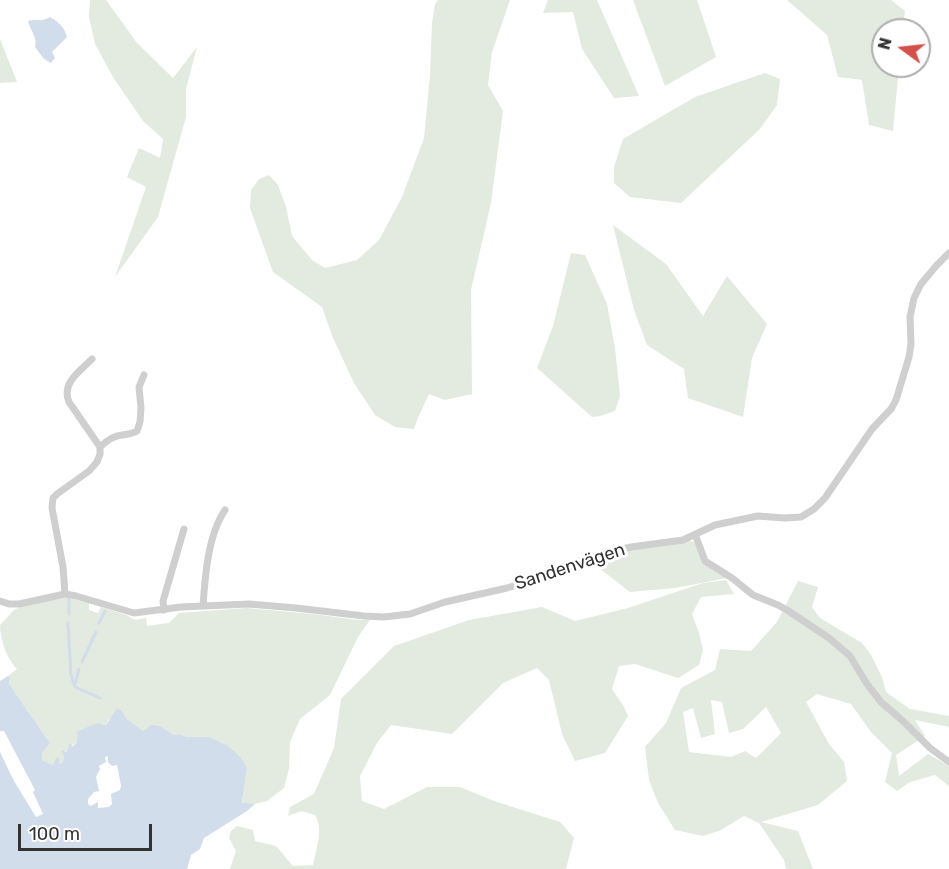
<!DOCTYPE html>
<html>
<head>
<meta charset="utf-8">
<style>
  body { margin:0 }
  #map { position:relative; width:949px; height:869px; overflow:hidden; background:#fff; font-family:Rubik,sans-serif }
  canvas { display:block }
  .north { position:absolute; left:871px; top:18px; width:60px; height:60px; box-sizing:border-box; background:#fff; border:2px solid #adadad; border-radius:50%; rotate:285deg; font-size:16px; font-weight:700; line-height:24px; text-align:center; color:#323232 }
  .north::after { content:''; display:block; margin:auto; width:21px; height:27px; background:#d45149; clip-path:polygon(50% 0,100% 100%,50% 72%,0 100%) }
  .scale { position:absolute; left:18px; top:824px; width:134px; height:27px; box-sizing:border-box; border:3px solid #323232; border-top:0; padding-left:8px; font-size:18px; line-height:21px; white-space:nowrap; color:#323232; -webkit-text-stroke:4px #fff; paint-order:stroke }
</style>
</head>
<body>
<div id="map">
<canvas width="949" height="869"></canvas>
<div class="north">N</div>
<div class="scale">100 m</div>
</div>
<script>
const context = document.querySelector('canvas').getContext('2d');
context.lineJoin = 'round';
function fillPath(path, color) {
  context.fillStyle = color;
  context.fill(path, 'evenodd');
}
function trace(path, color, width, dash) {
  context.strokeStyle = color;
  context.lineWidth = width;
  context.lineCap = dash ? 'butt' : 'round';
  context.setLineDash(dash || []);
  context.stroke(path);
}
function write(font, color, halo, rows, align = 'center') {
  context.font = font + ' Rubik,sans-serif';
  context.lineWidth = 6;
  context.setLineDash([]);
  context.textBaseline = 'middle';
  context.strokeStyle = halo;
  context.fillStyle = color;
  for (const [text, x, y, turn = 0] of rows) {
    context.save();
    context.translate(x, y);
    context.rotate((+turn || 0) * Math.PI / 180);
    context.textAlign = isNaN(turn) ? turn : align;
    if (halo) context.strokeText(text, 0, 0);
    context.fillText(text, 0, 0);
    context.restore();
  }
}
fillPath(new Path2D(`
  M90,0h16l31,43 36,35 24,-31 -11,42v28l-28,100 -43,60 31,-90 -19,-10 12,-29 21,10 3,-19 -20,-18 -30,-44 -18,-33 -6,-27z
  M438,0h72l-18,52 -4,33 15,26 -12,92 -20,87 1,104 -27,6 -16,-6 -12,26 -3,9 -19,-2 -20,-12 -21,-32 -21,-45 -11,-31 -49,-35 -23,-64 1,-18 8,-11 10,-4 9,10 8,22 6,29 20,24 13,8 32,-8 22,-20 23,-43 22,-59 6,-63 2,-52 3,-19z
  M548,0h49l42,96 -25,2 -32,-49 -9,-37 -30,1z
  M633,0h64l19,57 -51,29z
  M787,0h104l14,11 -2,19h-20v36h16l-6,65 -24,-6 -7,-45 -24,-3 -11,-42z
  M0,39l17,43 -17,1z
  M765,73l15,6 -3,26 -17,24 -79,74 -51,-6 -16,-14v-16l9,-28 72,-42z
  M613,225l53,39 37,52 24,-40 40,48 -15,34 -9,59 -55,-19 -4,-29 -37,-24 -13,-35z
  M571,253l14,2 22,49 8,44 5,48 -5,15 -15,5 -8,1 -55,-49 16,-42z
  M689,541l5,1 10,22 23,14 -52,10 -45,4 -40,-31 44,-12z
  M726,580l8,14 -33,3 -9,17 7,19 4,17 -4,15 -21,13 -43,-14 -16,2 -7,23 11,16 5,11 -23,37 -30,8 -13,-27 -13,-54 -12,-12 -34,15 -51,51 -61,-9 -14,18 -17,33 2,25 22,8 43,-22h33l34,14 66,21 14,16 -8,31h-336l6,-18 -7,-13 2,-7 6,-5 16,4 2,11 21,5 17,20 20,-1c3,-16 11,-35 2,-50l-14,-4 -13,5 2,-9 24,-13 20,-46 7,-49 53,-53 75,-26 73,-13 33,14 53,-13 75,-25z
  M798,581l20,6 -6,20 8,11 42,25 9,12 11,22 4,15 24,17 39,7v11l-34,-7 10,16 -29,19 3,21 29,-22 21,12v20l-14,-11 -25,7 -13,9 -12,-9 7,-29 -21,-21 -20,-28 -34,-10 -11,8 23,42 15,18 3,19 -29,24 -57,17 37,9 15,38h-27l-2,-9 -25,-37 -15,-7 -23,14 -18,6 -28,-6 -17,-27 -9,-23 -4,-33 21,-24 15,-35 34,-18 5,-21 31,2 26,-29zM711,700l11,2 7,31 14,-4 23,-22 15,26 -25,25 -11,-7 -14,6 -42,-5 -6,-40 10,-4 8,30 14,-4z
  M60,598h7l22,5v7l9,3 3,-6 25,8 9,5 11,-2 1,8 22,-3 10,-10 67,-5 67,6 45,6h12l-12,17 -28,58 -30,24 -10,23 -1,27 -5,19 -17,13 -12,3h-13l5,-36 -38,-31h-22l-7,-3 -6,1 -14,-9 -17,5 -17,-13 -4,-7 -13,8 -3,6h-4c-6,4 -16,8 -22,13 -5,4 -5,7 -11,9l-1,4 -6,1 2,6 -2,5 -3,1v-6l-6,7 -11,-5v-7l8,-10 -41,-59 1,-6 -2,-2 9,-7c-10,-10 -17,-29 -17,-44l14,-15 6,-3z`), '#e3eadf');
fillPath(new Path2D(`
  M50,17c9,5 14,10 17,20l-15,15 3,6 -4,5 -7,-4 -9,-12c3,-9 -5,-17 -7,-26 9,-3 12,2 22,-4z
  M8,676l2,2 -1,6 41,59 -8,10v7l11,5 3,-7h3v6l3,-1 2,-5 -3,-8 5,2 2,-2 1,-6h2l1,3c6,-5 6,-8 5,-15l15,-7 7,-2 4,2h3l11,-17 5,3 4,7 17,13 8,-6 9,1 14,9 6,-1 7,3h22l19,9 13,12 6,10 -5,35 13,1 -8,7 -43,27 -4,11 -9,6 -4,14h-187v-117l14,29 22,36 7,-3 -10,-22 2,-2 -31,-59h-4v-50zM108,756v6l4,4 5,-1 4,21 -1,4 -9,4 1,10 -3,3 -11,1v-6l-7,4 -3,-2v-5l6,-7 5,-1 -3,-14 4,-8 -1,-3 7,-4 -1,-5z`), '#d1ddea');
trace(new Path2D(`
  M69,599v15
  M68,623l3,52 4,12 25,11
  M99,623l6,-12
  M82,662l14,-30
  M75,684l4,-15`), '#d1ddea', 3);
trace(new Path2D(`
  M100,447c6,-6 13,-11 22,-12 6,-1 10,-1 15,-4l3,-9 1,-14 -2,-21 5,-12
  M695,534l10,27 27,17 21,17 25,10 9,5 42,28 21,18 17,28 14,18 23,20 26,26 19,14
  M65,594l-2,-27 -11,-59 1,-10 4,-4 32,-23 8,-9 3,-8v-7l-31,-45c-8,-19 11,-31 23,-43
  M0,601l9,3h10l46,-10 11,2 58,17 47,-6 68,-3 47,4 68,8 20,1 26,-3 35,-12 62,-14 32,-10 37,-16 33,-10 22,-5 52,-7 32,-15 43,-9 26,2 17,-1 13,-8 11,-11 47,-69 19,-20 5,-9 13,-43 2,-13 -1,-27 4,-19 7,-14 15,-18 13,-13
  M203,606c2,-30 5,-71 22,-96
  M164,610l-1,-9 21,-72`), '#cfcfcf', 7);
write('18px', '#323232', '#fff', [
  ["Sandenvägen",570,567,-18]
]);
</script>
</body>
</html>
